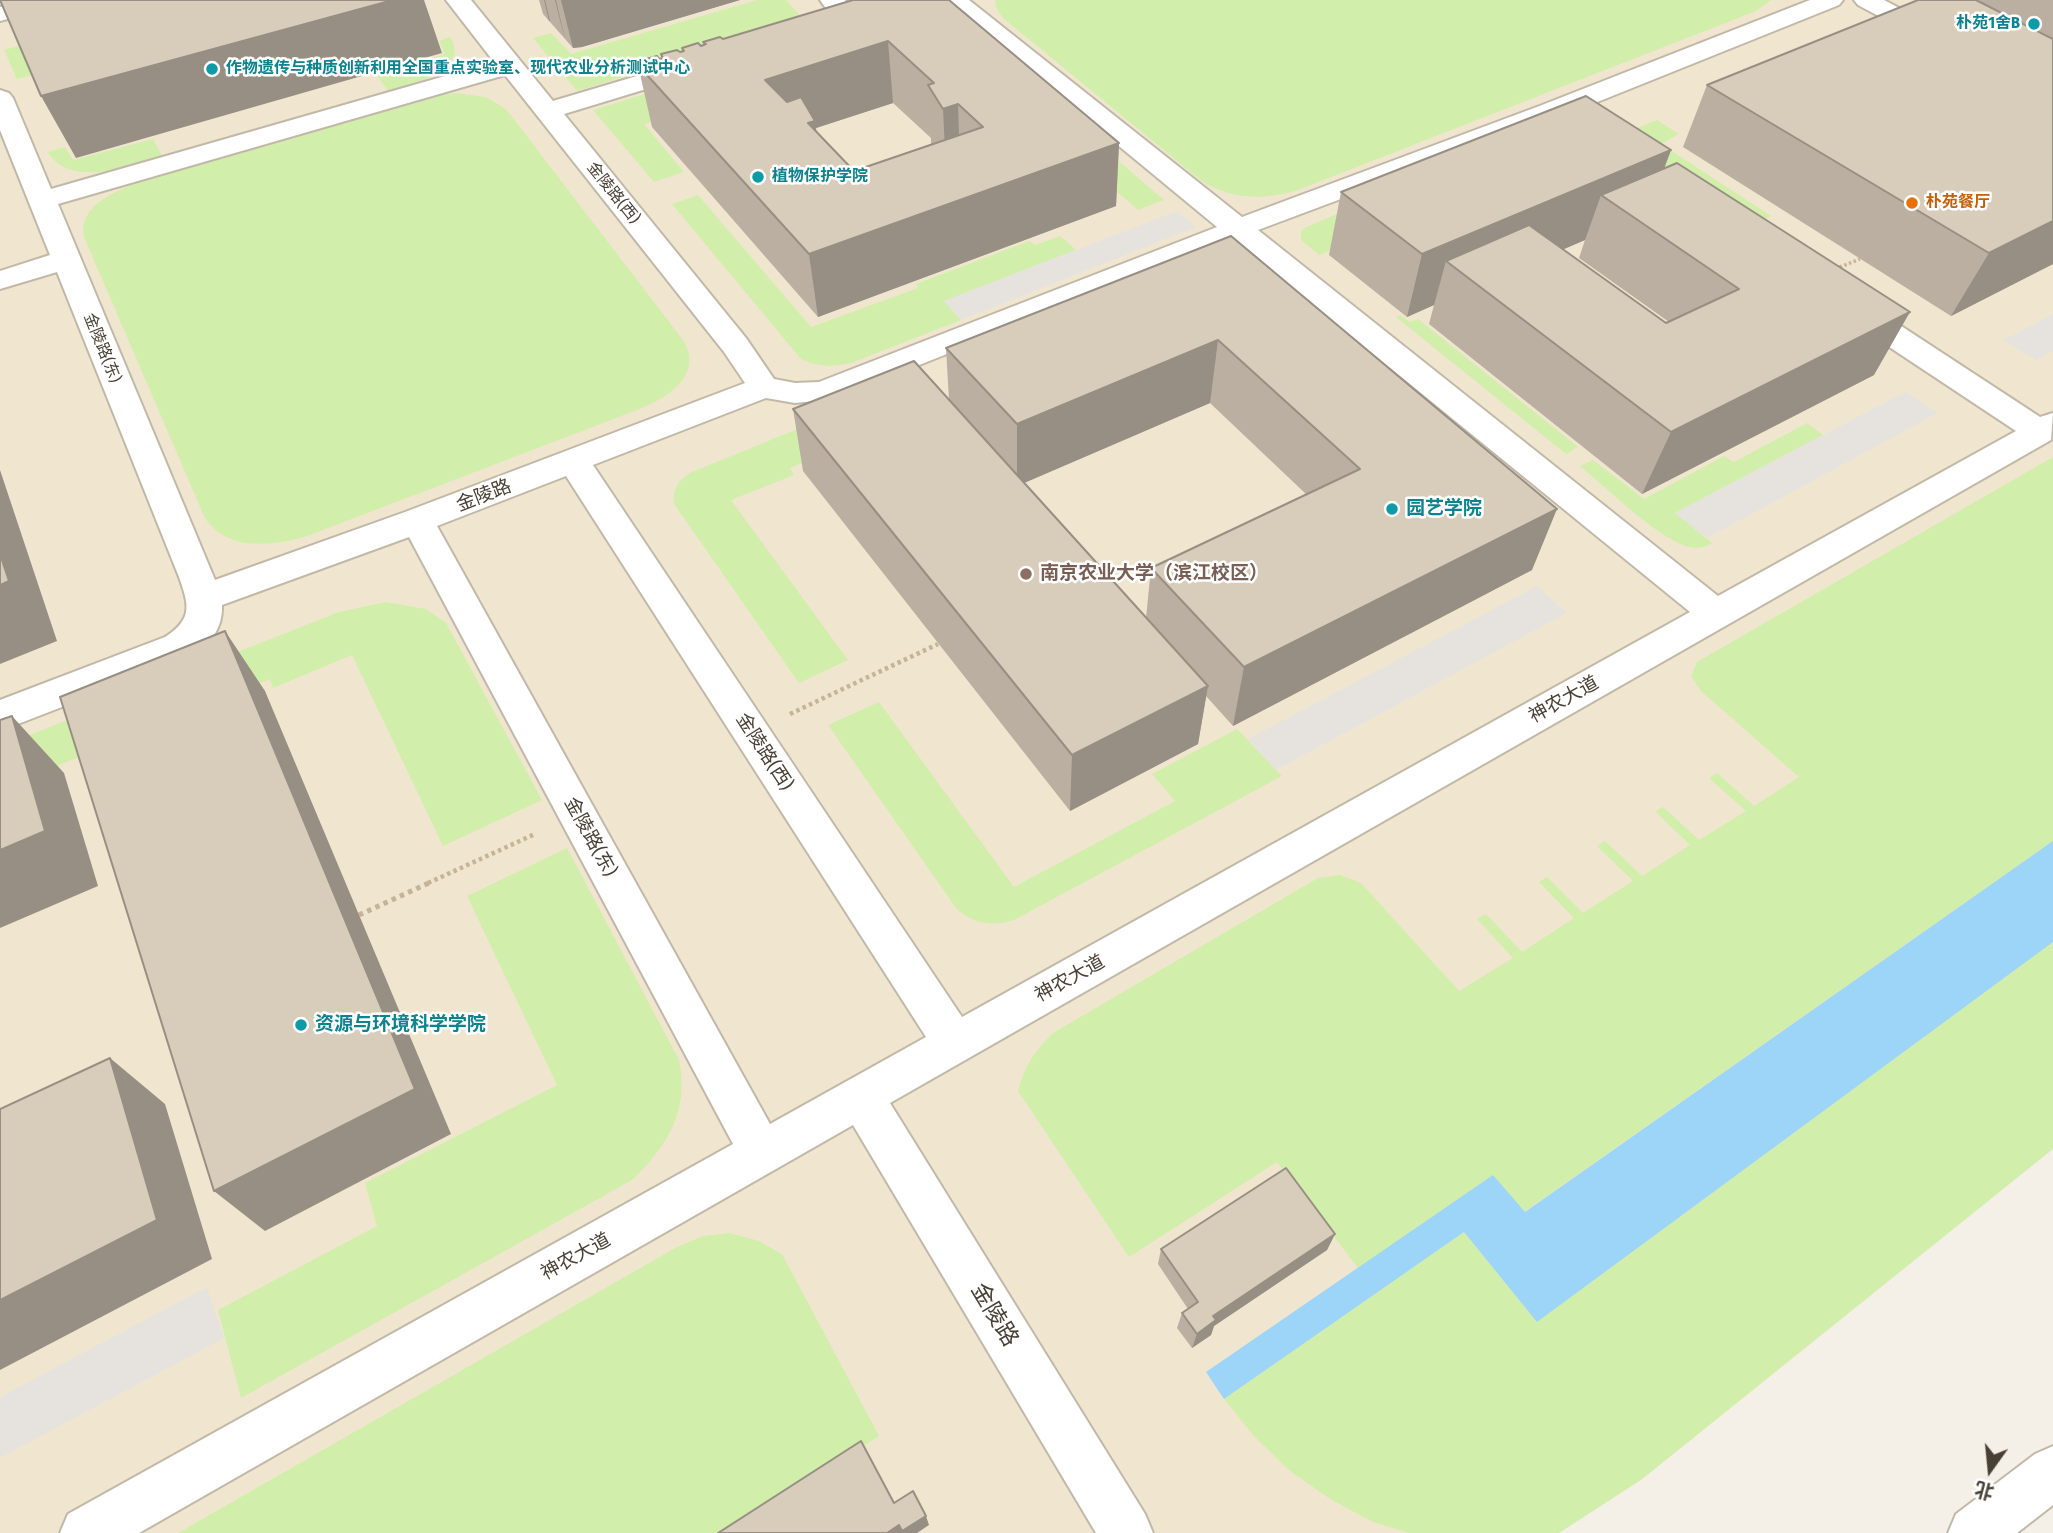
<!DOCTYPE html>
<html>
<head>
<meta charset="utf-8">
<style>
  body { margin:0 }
  #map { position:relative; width:2053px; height:1533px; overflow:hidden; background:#f5f0e7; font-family:"Fira Sans Condensed","Noto Sans SC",sans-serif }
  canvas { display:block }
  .north { position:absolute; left:1955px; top:1435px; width:70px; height:70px; -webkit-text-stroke:5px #fff; paint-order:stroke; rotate:195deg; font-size:19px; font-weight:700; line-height:28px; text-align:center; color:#494035 }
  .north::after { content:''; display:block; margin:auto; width:24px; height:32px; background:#494035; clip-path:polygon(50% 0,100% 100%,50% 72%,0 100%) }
</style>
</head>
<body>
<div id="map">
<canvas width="2053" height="1533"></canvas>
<div class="north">北</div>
</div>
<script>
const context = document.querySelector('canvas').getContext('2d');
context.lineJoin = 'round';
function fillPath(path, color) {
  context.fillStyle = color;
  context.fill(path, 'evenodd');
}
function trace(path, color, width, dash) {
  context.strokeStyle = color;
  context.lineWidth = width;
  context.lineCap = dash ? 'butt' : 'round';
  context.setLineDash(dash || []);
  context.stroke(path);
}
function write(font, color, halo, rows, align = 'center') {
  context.font = font + ' "Fira Sans Condensed","Noto Sans SC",sans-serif';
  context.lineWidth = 5;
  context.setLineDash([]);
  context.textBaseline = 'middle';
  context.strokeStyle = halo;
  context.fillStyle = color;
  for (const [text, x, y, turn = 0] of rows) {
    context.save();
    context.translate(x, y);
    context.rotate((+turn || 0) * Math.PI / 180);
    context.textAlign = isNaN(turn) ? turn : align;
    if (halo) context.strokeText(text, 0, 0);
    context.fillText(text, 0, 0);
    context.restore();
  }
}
fillPath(new Path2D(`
  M0,0h2053v1149l-494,384h-1559z`), '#f0e6cf');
fillPath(new Path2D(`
  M757,0h29l15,17 -11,9 -213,65 -44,-53 18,-5 20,21z
  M995,0h776l-15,11 -453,177c-35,13 -73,13 -104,-9l-196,-161 -7,-10z
  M933,31l-289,93 40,48 -30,10 -61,-72 84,-26z
  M450,37c22,33 -41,48 -62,54l-12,-17 69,-20 -6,-13z
  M22,45l11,30 -16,4 -13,-29z
  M983,45l181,155 -26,10 -180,-156z
  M456,93l30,4 20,12 177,231c20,32 -11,55 -38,67l-335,128c-34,11 -85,18 -106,-19l-120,-279c-7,-31 33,-47 56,-55l294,-86z
  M1657,120l22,14 -18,10 110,72 -22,10 -136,-88z
  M153,139l10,18c-33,9 -93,32 -115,-5l17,-5 8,13z
  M698,195l113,132 107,-39 -2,-4 113,-43 6,4 25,-9 16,14 -132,51 17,19 -110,43c-18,4 -34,4 -50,-4l-129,-155z
  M1349,209l46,14 -76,32 -18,-15v-8l3,-4z
  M1400,315l10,7 8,-3 160,128 -12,7 -170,-137z
  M832,415l23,27 -65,26 4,7 -63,25 117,160 -49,23 -125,-179c-2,-16 5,-24 18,-32z
  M1807,423l16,12 -148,78 37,30c-8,5 -16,6 -26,3 -31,-10 -79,-58 -106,-80l13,-6 51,39 80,-43 10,6z
  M2053,457v384l-529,371 -31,-37 -135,93 -81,-106 -148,95 -111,-166c6,-24 17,-41 35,-58l265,-155 22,-3 21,8 98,108 54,-33 -36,-39 9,-5 36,38 52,-34 -35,-36 8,-5 36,36 50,-32 -36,-35 8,-5 37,35 48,-31 -35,-34 8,-4 36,33 47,-29 -37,-33 8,-5 37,33 45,-29 -98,-86 -10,-15 6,-14z
  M386,602l40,7 20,14 96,177 -99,46 -91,-191 -79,33 -3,-9 -82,36 -14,-38 165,-65z
  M140,691l13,36 -153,62v-42z
  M879,702l135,185 161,-86 -23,-27 85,-45 45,47 -268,144c-20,7 -42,4 -58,-12l-128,-183z
  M567,848l112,212c11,50 -12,87 -47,120l-391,218 -23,-88 159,-84 -12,-43 192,-98 -90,-189z
  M2053,942v207l-412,331 -82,53h-150l-36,-11 -43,-23 -41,-29 -35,-34 -30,-37 240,-167 73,90z
  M730,1233l29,8 23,13 97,182 -149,97h-552l499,-286 26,-11z`), '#d2eeab');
fillPath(new Path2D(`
  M1177,211l19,16 -235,93 -17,-19z
  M2053,314v37l-17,9 -33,-20z
  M1905,392l33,21 -231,125 -32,-25z
  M1537,586l30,27 -291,157 -28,-31z
  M207,1287l17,51 -224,120v-61z`), '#e6e3df');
fillPath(new Path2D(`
  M2053,841v101l-516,380 -73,-90 -240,167 -18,-27 287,-197 32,37z`), '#9cd5f8');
const minor = new Path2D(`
  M26,0h40l-4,5 -62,16v-14z
  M446,0h25l82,101 131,-39 9,-3 9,3 4,5 -4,5 -138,42 182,224 28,41 21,4 24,-1 398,-155 -275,-227h27l273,217 300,-112 268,-105h33l-4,5 -279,112 -302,113 460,366 298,-165 -175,-116 -4,-7 4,-7 11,-2 11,2 177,116 13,-4 -2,27 -1161,663 255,411 8,19h-57l-243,-408 -714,408h-79l8,-19 665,-370 -324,-607 -187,68c1,24 -12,39 -31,52l-191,74v-31l165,-63c28,-18 24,-32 14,-60l-122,-305 -57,17v-18l50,-16 -50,-125v-40l9,3 4,5 38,91 443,-127zM505,75l219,277 21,31 -340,129 -190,68 -157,-376zM1233,240l457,372 -728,405 -369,-552 173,-67 29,5 39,-4zM566,476l360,561 -156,87 -333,-598z
  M820,0h25l16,20 -3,5c-19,5 -28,-11 -38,-25z
  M1854,0h30l59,31 3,5 -3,5 -9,2 -9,-2 -67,-36z
  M2053,1446v59l-36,28h-69l8,-19 79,-60z`);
trace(minor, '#c2b8a8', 4);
trace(new Path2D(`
  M1835,269l25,-10`), '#c5b497', 3.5, [2.5, 2.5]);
trace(new Path2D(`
  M790,714l148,-70
  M428,883l107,-49`), '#c5b497', 4.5, [3.5, 3.5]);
trace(new Path2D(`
  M359,915l72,-33`), '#c5b497', 5, [4.5, 4.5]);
fillPath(minor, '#fff');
fillPath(new Path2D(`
  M539,0h201l-158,47 -9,1 -30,-34z
  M853,0l266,143 -3,63 -298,111 -166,-190 -14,-62 2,-1 -1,-3 22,-3v-4l19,-2h2v-4l21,-3v-3l20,-3zM893,103l38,35v6l-77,27 -38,-39v-4z
  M1979,0h74v264l-102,52 -268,-169 24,-62 271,-84z
  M1671,150l-7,18 210,207 -232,119 -213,-170 5,-19 -27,12 -78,-62 12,-63zM1585,240l-6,18 90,64 -3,1 -103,-74z
  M1231,236l301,334 -299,156 -27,-30 -8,48 -128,67 -267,-340 -10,-62 156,-9 -3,-52zM1210,403l97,92 -156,73 -5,50 -122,-135z
  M1335,1234l-8,16 -113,76 -3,9 -19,13 -15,-20 5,-15 6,-4 -30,-45 3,-15z`), '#baafa1');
fillPath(new Path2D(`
  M393,0h31l18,53 -366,105 -35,-62z
  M544,0h1l5,21h-1z
  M555,0h1l9,39 -3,-11z
  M561,0h179l-158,47 -9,1z
  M888,41l5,62 -77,25 7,56 -58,-104z
  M958,104l2,62 -14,5 -3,-62z
  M1119,143l-3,63 -298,111 -9,-63z
  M1671,150l-23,62 -47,-17 -16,45 -106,46 -33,-25 -12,44 -27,12 15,-63z
  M2053,221v43l-102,52 38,-63z
  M1910,312l-36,63 -232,119 29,-62z
  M1218,340l-8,63 -193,83v-62z
  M0,470l57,171 -57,23z
  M1557,509l-25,61 -299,156 11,-59z
  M225,631l40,60 186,443 -186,97 -51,-40z
  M1208,686l-10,58 -128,67 2,-56z
  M12,716l52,57 34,113 -98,42v-78z
  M110,1058l55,46 47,155 -212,111v-70z
  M1335,1234l-8,16 -113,76 -3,9 -19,13 5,-14 16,-18z
  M926,1516l3,9 -12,8h-30l12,-8z`), '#978f83');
const building = new Path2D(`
  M0,0h393l-352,96z
  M853,0h96l170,143 -310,111 -171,-189 4,-1 -3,-3 18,-5 2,3 4,-1 -2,-4 16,-4 3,2 4,-1 -2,-3 16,-5 3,3 5,-2 -3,-2 17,-5 3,2zM888,41l46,42 -6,2 15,24 15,-5 25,23 -129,44 -46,-48 7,-2 -14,-24 -14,5 -22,-22z
  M1918,0h58l77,39v182l-64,32 -282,-168z
  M1586,96l85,54 -249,104 -81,-62z
  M1677,163l233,149 -239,120 -225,-171 83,-36 137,98 73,-34 -138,-94z
  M1231,236l326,273 -313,158 -93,-99 209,-99 -142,-129 -201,84 -71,-76z
  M914,361l294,325 -136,69 -279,-346z
  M0,554l9,27 -9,4z
  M225,631l190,458 -201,102 -154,-494z
  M12,716l33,115 -45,19v-130z
  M110,1058l47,162 -157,80v-191z
  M1286,1168l49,66 -122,82 3,4 -19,14 -15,-21 16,-11 -37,-53z
  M861,1441l33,62 19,-12 13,25 -24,15 -3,-6 -12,8h-169z`);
fillPath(building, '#d8ccbb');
trace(building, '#978f83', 2);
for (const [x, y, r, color] of [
  [2034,24,7,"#0f9aa8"],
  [212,69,7,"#0f9aa8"],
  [758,177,7,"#0f9aa8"],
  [1912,203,7,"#e8710a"],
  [1392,509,7,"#0f9aa8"],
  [1026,574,7,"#8d6e63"],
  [301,1025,7,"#0f9aa8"]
]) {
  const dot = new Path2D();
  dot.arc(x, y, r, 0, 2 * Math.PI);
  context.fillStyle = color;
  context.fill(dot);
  trace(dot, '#fff', 2.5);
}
write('bold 16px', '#0d838f', '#fff', [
  ["朴苑1舍B",2020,24,"right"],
  ["作物遗传与种质创新利用全国重点实验室、现代农业分析测试中心",226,69],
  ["植物保护学院",772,177]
], 'left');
write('16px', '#494035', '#fff', [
  ["金陵路(西)",613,193,51],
  ["金陵路(东)",102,348,68]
]);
write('bold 16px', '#c56008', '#fff', [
  ["朴苑餐厅",1926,203]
], 'left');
write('19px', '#494035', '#fff', [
  ["金陵路",484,496,-21],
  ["神农大道",1564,700,-29],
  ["金陵路(西)",764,752,57],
  ["金陵路(东)",590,837,61],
  ["神农大道",1070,979,-29],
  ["神农大道",576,1257,-29]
]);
write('bold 19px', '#0d838f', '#fff', [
  ["园艺学院",1406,509],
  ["资源与环境科学学院",315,1025]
], 'left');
write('bold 19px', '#785e54', '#fff', [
  ["南京农业大学（滨江校区）",1040,574]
], 'left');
write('23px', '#494035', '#fff', [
  ["金陵路",994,1315,59]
]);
</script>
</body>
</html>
